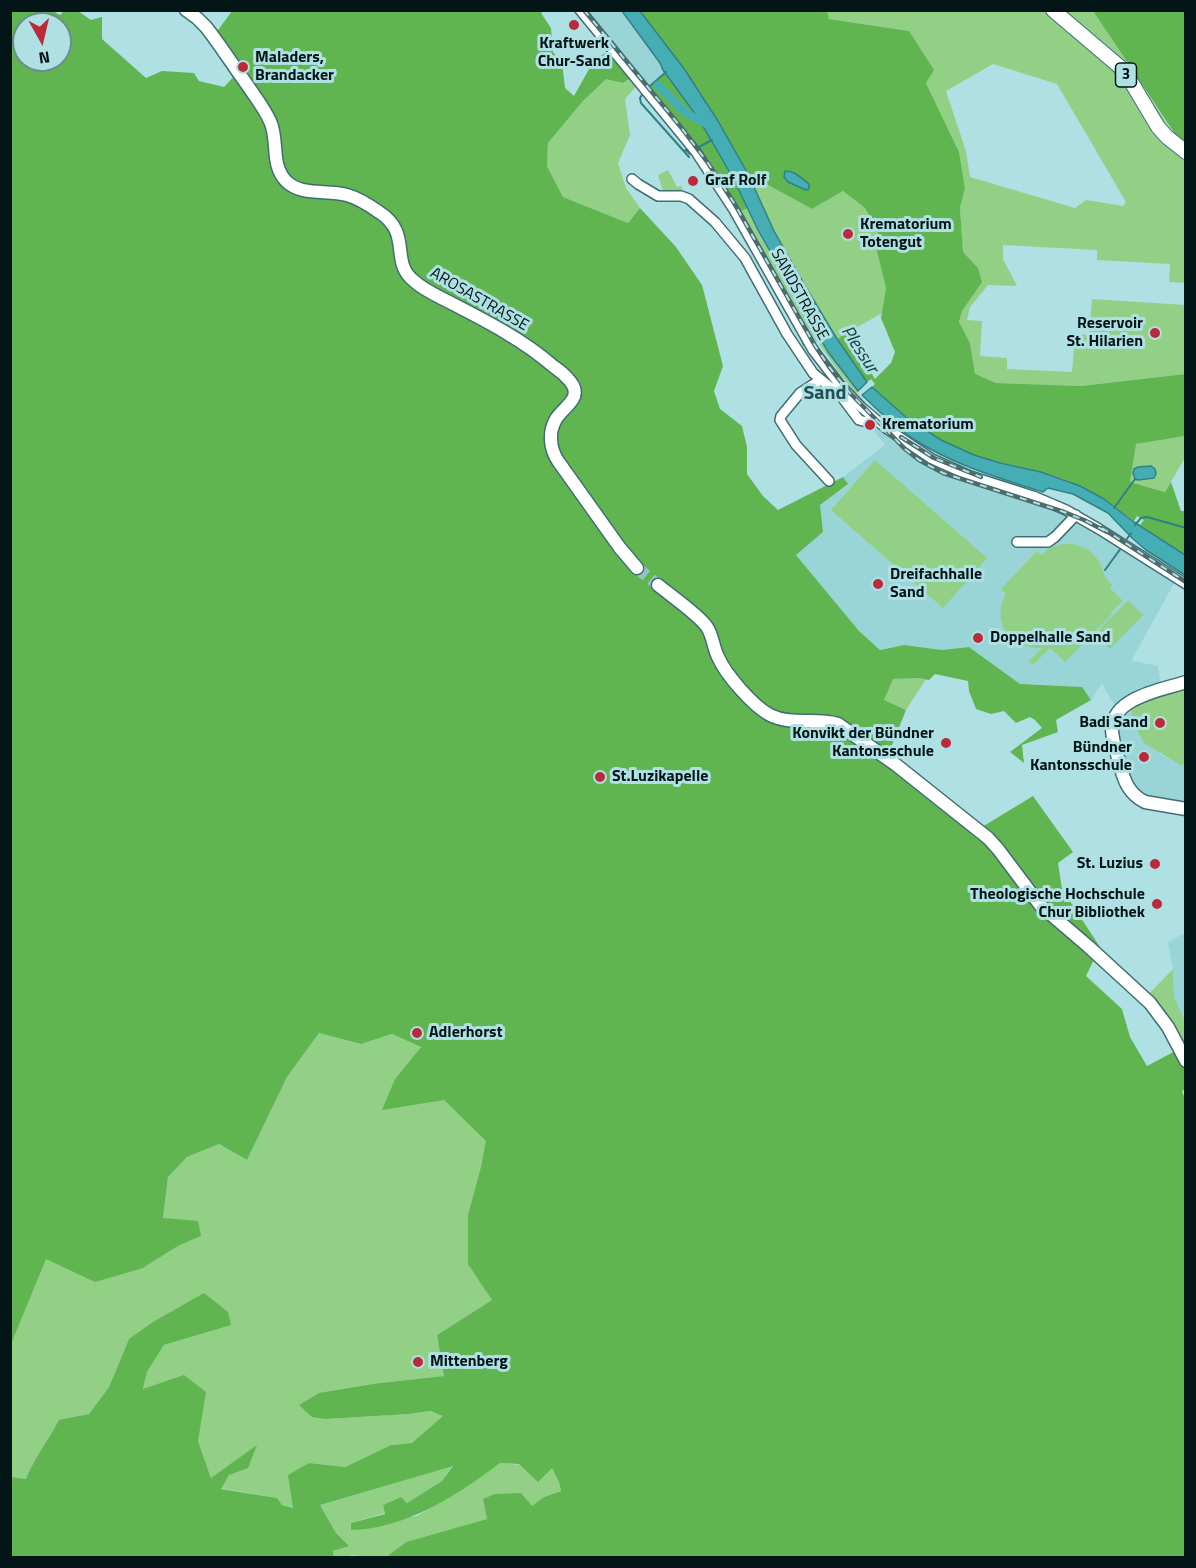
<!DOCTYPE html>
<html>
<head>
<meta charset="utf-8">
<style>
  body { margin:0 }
  #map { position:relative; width:1196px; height:1568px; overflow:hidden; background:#afe0e3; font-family:"Titillium Web",sans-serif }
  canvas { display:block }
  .frame { position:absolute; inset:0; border:12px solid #031516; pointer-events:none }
  .north { position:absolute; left:12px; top:12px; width:60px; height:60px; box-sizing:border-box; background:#afe0e3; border:2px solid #6a8f91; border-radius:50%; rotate:172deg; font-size:16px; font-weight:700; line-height:24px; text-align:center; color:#031516 }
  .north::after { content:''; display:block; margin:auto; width:21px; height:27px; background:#bb2a3a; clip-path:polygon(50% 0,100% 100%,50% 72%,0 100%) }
</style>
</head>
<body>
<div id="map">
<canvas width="1196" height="1568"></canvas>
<div class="frame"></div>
<div class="north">N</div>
</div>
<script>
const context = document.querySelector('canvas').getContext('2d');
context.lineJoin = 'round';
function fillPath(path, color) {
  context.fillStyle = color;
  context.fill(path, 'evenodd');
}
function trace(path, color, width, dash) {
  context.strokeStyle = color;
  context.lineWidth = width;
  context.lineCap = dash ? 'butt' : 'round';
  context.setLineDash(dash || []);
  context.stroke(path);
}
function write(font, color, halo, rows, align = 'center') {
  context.font = font + ' "Titillium Web",sans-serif';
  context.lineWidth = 6;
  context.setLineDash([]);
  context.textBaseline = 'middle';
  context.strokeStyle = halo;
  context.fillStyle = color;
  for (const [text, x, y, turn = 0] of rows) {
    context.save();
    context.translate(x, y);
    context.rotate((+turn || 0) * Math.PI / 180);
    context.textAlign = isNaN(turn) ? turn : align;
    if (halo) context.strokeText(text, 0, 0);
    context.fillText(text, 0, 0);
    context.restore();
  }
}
fillPath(new Path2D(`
  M580,11h42l38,52 5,10 -15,13 48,59 23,33 95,164 -5,3 -99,-170z
  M876,426l25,17 161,68 6,6 109,61 -46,83 27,5 3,21 -37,12 -10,6 -12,-22 -11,17 -10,-13 -61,-3 -52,-37 -26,3 -38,-5 -24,5 -21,-19 -63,-76 27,-23 -4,-27 28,-20 -4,-8 42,-32 -12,-15z
  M1131,711l1,8 28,35 25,13v37l-40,-8 -10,-6 -7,-12 -9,-38 -1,-10 4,-11z
  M1185,933v88l-11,-24 -1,-28 -5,-27z`), '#99d4d7');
fillPath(new Path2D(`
  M827,11h266l81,123 11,10v139l-16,-1 1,-18 -73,-4v-10l-94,-5v14l14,27 -29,-1 -18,22 -3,13 15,1 -2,35 27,2v11l65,3 3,-38 14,1 3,-36 93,6v69l-104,12 -85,-3 -21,-8 -5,-32 -11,-20 3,-12 19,-29 -3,-14 -15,-15 -3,-45 5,-20 -6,-36 -33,-69 -17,-52 -80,-12zM993,64l64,20 69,118 -3,4 -37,-6 -11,8 -105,-31 -4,-26 -20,-60z
  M633,76l6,7 -14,16 5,36 -12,28 8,25 14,20 -12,15 -65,-26 -16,-31 1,-23 35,-42 23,-23 17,5z
  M668,170l9,17 4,-1 5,12 -21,-1 -7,-22z
  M748,174l64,35 31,-18 22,17 13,24 -1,20 9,36 -4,25 -45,26 -63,-108z
  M748,208l10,22 70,122 30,39 -2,2 -18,-22 -20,-29h-2l-75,-131z
  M1185,436v22l-20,34 -35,-10 5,-38z
  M875,460l112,98 -44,50 -112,-98z
  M1063,544c16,-1 30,5 37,20 5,10 3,12 12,21l-2,3 13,13 -12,11 1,2 -47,48 -15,-14 -17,17 -4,-4 13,-13c-31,1 -52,-24 -36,-54l-5,-5 36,-38 4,4 10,-8z
  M1128,600l15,15 -33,34 -15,-15z
  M916,678l10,1 -20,31 -23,-10 9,-21z
  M1185,686v78l-3,2 -38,-23 -12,-24 -1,-8 2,-5 5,-4z
  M1173,969l1,28 11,24v40l-40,-63z
  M319,1033l42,11 31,-10 29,13 -26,32 49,21 43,41 -6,26 11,133 -55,35 8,41 -65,7 -55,36 84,-5 23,-3 12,5 -32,27 -21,2 -46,22 -36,-4 -15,45 -12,-3 -5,-7 -57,-10 9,-13 19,-8 -37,11 -13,-37 -55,-51 4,-18 17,-27 66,-20 -101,14 -20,48 -20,27 -30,7c-11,20 -25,37 -33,58l-15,-2 -1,-133 36,-86 97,10 35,-22 23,-10 -38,-18 5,-41 19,-20 32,-13 28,16 40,-83z
  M500,1463l52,5 7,14 2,9 -17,6 -12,9 -49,-7 5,20 -82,23 -20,15h-24l-10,-2 -5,2h-13l-1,-6 15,-5 -12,-13 -16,-28 133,-40 -11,16 -35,22 -6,-6 -18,8 2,8 -34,10 66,-7 61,-37z`), '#92d086');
fillPath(new Path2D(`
  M11,11h42l7,4 4,-4h14l13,9 11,-3v22l44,39 16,-7 32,2 5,8 25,6 14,-15 -25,-35 19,-26h312l-3,2 10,15 2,24 9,10 3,26 9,8 19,-34 18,-14 22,28 -10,7 -17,-4 -23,22 -35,42 -1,23 16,31 65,26 12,-15 36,39 26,38 21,81 -9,25 6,18 22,17 5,21v27l16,22 15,14 65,-33 5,7 -28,21 3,27 -27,23 63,76 21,19 24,-5 38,5 27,-3 51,37 62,3 9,13 -35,20 2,12 -36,13 2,18 -14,-11 32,-24 -7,-8 -5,-3 -14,6 -12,-12 -13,3 -15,-5 -7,-18 -1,-10 -33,-7 -6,6 -10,-2 -26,1 -9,21 22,10 -18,45 94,72 51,-31 40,56 -15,11 4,26 38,58 -14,29 36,33 8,28 17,29 32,-17 6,12v28l-3,2 4,11 -1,455h-799l20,-15 81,-23 -4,-20 12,-5 26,-1 11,13 12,-9 17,-6 -2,-9 -7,-14 -14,14 -19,-18 -19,-1c-42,32 -95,66 -149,67v-7l34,-9 -2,-9 18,-8 6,6 35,-22 11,-15 -133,39 16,28 13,13 -16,5 1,6h-323v-80l15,2c8,-21 22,-38 33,-59l30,-6 20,-27 20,-48 24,-17 51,-29 24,19 3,13 -67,20 -17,27 -4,17 41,-14 22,17 -8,49 13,37 46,-33 -9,23 -19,7 -8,14 56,9 5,7 11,3 -5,-33 21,-12 36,4 46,-22 21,-2 31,-27 -12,-5 -22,3 -84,5 -13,-2 -13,-12 20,-12 61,-10 64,-7 -7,-41 55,-35 -24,-36v-49l13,-48 5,-26 -42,-41 -62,10 13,-31 26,-32 -29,-13 -31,10 -42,-11 -32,44 -40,83 -28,-16 -32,13 -19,20 -5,41 35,3 3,15 -23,10 -35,22 -48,14 -49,-23 -35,85zM24,24h36v36h-36z
  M640,11h187l2,8 80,12 25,39 -8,13 33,69 6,36 -5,20 3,44 15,16 4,14 -20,29 -3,11 11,21 5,31 21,9 85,3 104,-12v62l-49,8 -6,38 35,10 6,-10 10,29h4v44l-45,-30 4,-5 -7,-4 -3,5c-28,-22 -58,-40 -93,-49 -22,-6 -45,-9 -67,-17 -40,-14 -72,-40 -102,-68l3,-3 -4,-5 -4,3 -2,-2 -28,-41 10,-6 28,46 16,-16 4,-11 -14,-34 5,-30 -9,-36 1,-20 -13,-24 -22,-17 -31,18 -64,-35 -50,-85zM790,171l10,6 10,12 -4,1 -20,-10 -2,-6z
  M1093,11h92v133l-10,-10z
  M665,73c33,42 60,87 83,135l-7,3 -33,-52 -58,-73z`), '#61b551');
const water = new Path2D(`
  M622,11h18l45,59 33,51 30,53 26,57 33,58 30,50 30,43 -9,9 -30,-39 -70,-122 -24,-50 -16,-28 -20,-34 -35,-48 -3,-7z
  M785,171c9,-1 17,8 24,13v5l-3,1 -18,-8 -4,-5z
  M872,387l35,31 34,22 33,15 26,8 41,9 39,14 24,13 30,23 51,33v20l-39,-25 -14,-12 -24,-25 -35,-19 -25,-6 -5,4c-44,-14 -89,-27 -128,-52 -19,-13 -36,-28 -53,-45z
  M1151,466l4,3 1,5 -2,4 -16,2 -3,-1 -2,-6 1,-4 4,-2z`);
fillPath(water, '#45aeb4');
trace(water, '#318085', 1.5);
trace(new Path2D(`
  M650,86l16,-14
  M643,93l-3,5 1,5 48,54
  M699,147l13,-7
  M684,151l2,-1 4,4 2,-2
  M801,338l3,7
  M1114,508l21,-29
  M1135,525l6,-7 6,-1 39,11
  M1124,543l7,-10
  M1105,570l16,-22`), '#318085', 2);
trace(new Path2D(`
  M658,85l28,28 22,12`), '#45aeb4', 8);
trace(new Path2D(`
  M637,568l21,17`), '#95c2c4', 12, [12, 6]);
const street = new Path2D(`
  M580,10l116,142 38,58 79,140 27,35 21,22 25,21 46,31 38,17 63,20 33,14 33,19 87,55
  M632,179l6,5 20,12h23l8,3 26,23 30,36 42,76 26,39 28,23 18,24 8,2 6,-4
  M820,380l-20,13 -19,23 -1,4 16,25 33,36
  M1017,542h31l7,-5 21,-22`);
const secondary = new Path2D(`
  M186,10l11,8 9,9c15,19 28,40 42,59 8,12 16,22 22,35 9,19 0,43 16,60 16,16 41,8 61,14 11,3 22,10 32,17 34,22 10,49 35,69 11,10 26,16 39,23 35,18 70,36 100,62 6,4 12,9 17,15 14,17 -6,25 -14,38 -8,13 -6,30 2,42l62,87 17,20
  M658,585c12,10 41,30 49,42 6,9 6,20 11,30 8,18 35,49 52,58 22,11 46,2 68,9l57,40 93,74 10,11 42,56 49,42 61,56 18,24 18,34
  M1186,682c-24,8 -73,15 -74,47 0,12 5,24 8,36 4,16 9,29 25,37l41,7`);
const primary = new Path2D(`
  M1053,10l67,57 10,13 28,47 9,10 19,15`);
trace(street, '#406e71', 12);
trace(secondary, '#406e71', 15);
trace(primary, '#406e71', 16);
trace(street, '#fff', 9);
trace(secondary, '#fff', 12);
trace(primary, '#fff', 14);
const rail = new Path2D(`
  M584,10l96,116 28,37 26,40 80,141 16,24 20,25 55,56 14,11 24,13 121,39 20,8 23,12
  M901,437l33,21 47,19
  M1102,528l84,54`);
trace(rail, '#4c6b6d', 4.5);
trace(rail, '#afe0e3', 2, [7]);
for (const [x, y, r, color] of [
  [574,25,6,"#bb2a3a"],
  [243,67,6,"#bb2a3a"],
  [693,181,6,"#bb2a3a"],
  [848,234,6,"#bb2a3a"],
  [1155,333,6,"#bb2a3a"],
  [870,425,6,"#bb2a3a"],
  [878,584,6,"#bb2a3a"],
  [978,638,6,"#bb2a3a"],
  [1160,723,6,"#bb2a3a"],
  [946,743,6,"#bb2a3a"],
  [1144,757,6,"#bb2a3a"],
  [600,777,6,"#bb2a3a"],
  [1155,864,6,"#bb2a3a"],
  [1157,904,6,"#bb2a3a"],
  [417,1033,6,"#bb2a3a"],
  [418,1362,6,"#bb2a3a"]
]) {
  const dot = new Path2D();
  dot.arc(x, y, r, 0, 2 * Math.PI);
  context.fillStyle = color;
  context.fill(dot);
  trace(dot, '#afe0e3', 2);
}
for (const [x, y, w] of [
  [1126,75,21]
]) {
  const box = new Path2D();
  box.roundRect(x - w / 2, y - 12, w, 24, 4.5);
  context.fillStyle = '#afe0e3';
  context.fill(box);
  trace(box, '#031516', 1.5);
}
write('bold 15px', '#031516', null, [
  ["3",1126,75]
]);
write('bold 16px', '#031516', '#afe0e3', [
  ["Kraftwerk",574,44,"center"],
  ["Chur-Sand",574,62,"center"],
  ["Maladers,",255,58],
  ["Brandacker",255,76],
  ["Graf Rolf",705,181],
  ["Krematorium",860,225],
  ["Totengut",860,243],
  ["Reservoir",1143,324,"right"],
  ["St. Hilarien",1143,342,"right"],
  ["Krematorium",882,425],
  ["Dreifachhalle",890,575],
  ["Sand",890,593],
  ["Doppelhalle Sand",990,638],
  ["Badi Sand",1148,723,"right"],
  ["Konvikt der Bündner",934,734,"right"],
  ["Kantonsschule",934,752,"right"],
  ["Bündner",1132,748,"right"],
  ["Kantonsschule",1132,766,"right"],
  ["St.Luzikapelle",612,777],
  ["St. Luzius",1143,864,"right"],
  ["Theologische Hochschule",1145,895,"right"],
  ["Chur Bibliothek",1145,913,"right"],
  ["Adlerhorst",429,1033],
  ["Mittenberg",430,1362]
], 'left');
write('16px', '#031516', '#afe0e3', [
  ["SANDSTRASSE",799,295,61],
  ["AROSASTRASSE",479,300,30]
]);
write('italic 18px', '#18393a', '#afe0e3', [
  ["Plessur",859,350,57]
]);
write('bold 20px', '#225053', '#afe0e3', [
  ["Sand",825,394]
]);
</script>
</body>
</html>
